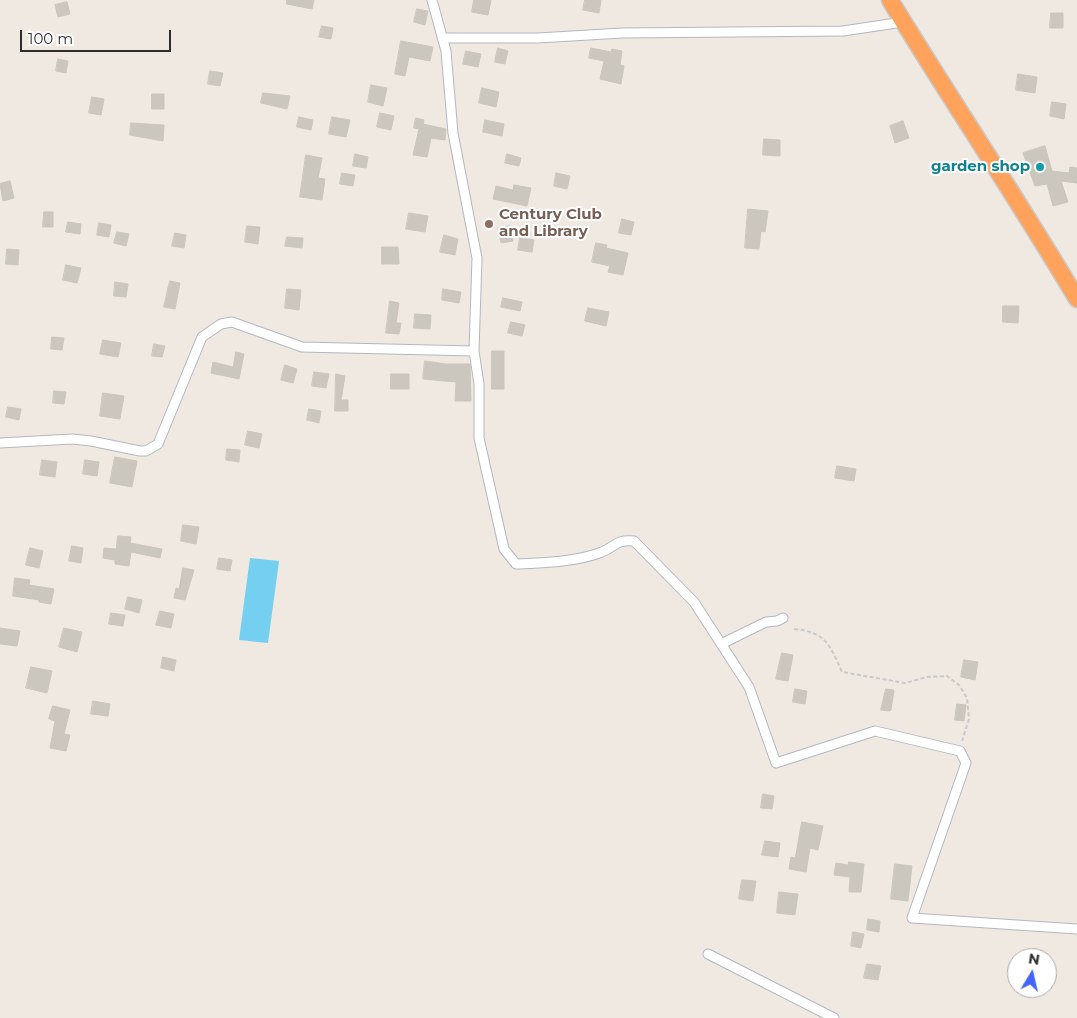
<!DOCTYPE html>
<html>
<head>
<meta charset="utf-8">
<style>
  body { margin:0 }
  #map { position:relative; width:1077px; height:1018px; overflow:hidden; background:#efe9e1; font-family:Montserrat,sans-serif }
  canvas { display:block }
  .north { position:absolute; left:1007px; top:948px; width:50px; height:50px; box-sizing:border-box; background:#fff; border:1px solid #ababab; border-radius:50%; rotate:9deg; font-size:14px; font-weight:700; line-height:20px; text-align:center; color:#2e2e2e }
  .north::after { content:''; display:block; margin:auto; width:18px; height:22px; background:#4264fb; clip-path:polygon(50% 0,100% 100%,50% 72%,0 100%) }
  .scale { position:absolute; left:20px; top:30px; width:151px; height:22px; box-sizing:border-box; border:2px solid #2e2e2e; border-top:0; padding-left:6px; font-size:15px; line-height:18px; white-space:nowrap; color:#2e2e2e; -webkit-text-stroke:4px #fff; paint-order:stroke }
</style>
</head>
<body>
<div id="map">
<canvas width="1077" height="1018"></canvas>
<div class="north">N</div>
<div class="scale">100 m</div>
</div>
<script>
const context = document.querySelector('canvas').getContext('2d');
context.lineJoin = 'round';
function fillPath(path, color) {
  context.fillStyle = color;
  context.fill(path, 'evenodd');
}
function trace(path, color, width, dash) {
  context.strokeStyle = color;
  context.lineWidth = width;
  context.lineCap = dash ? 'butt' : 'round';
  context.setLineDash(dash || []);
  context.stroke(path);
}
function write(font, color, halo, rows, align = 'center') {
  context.font = font + ' Montserrat,sans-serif';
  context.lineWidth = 4;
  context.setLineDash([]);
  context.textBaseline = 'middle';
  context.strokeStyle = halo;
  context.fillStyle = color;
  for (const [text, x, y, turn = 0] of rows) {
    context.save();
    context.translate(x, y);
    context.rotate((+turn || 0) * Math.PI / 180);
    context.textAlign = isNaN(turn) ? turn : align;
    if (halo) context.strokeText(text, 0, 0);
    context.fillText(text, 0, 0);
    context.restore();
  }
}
fillPath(new Path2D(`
  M250,558l29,3 -11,82 -29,-3z`), '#75cff0');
const building = new Path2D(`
  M287,0h27l-2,9 -25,-5z
  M474,0h17l-3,15 -16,-3z
  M585,0h16l-2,13 -16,-3z
  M67,2l3,12 -12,3 -3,-12z
  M417,9l11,2 -3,14 -11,-3z
  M1051,13h12v15h-13z
  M322,26l11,2 -2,11 -12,-2z
  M401,41l32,6 -3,14 -21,-4 -4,19 -10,-2z
  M498,48l10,3 -3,13 -10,-2z
  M591,48l20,4 1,-3 10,2 -2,14 4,1 -3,18 -21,-5 4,-18 -15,-3z
  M466,51l15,3 -3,13 -15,-3z
  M58,59l10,2 -2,12 -10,-2z
  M210,71l13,2 -3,13 -12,-2z
  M1018,74l19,3 -2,16 -19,-3z
  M371,85l16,3 -4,18 -15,-4z
  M482,88l17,4 -3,15 -17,-4z
  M263,93l27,3 -3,13 -26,-6z
  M152,94h12v15h-12z
  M92,97l12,2 -3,16 -12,-2z
  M1052,102l14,2 -2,15 -14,-3z
  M380,113l14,3 -3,14 -14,-3z
  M299,117l14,3 -2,10 -14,-3z
  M332,117l18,3 -4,17 -17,-3z
  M416,118l8,2 -1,4 23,5 -1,11 -14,-2 -4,19 -14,-2 6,-26 -5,-1z
  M485,120l19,4 -2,12 -19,-4z
  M903,121l6,17 -14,5 -5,-17z
  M131,123l33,2 -1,16 -33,-6z
  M764,139l16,1v16l-17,-1z
  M1045,146l7,25 17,2 1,-6 7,1v15l-16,-2 7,21 -15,4 -6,-22 -12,2 -12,-33z
  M355,154l13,3 -2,11 -13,-2z
  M507,154l14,4 -2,8 -14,-3z
  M306,155l16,3 -4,20 7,1 -3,21 -22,-3z
  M342,173l13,2 -2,11 -13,-2z
  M556,173l14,3 -3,13 -13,-3z
  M10,181l4,17 -11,3 -3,-17z
  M514,185l17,3 -4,18 -34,-7 3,-13 17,4z
  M748,209l20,2 -3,21 -4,-1 -2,18 -14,-1z
  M44,212h9v15h-10z
  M409,213l19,3 -3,16 -19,-3z
  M622,219l12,3 -3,13 -12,-2z
  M68,222l13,2 -1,10 -14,-2z
  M99,223l12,2 -2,12 -12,-2z
  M247,226l13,1 -2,17 -13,-2z
  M510,226l3,15 -12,2 -3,-15z
  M117,232l12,2 -3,12 -12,-3z
  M175,233l11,2 -2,13 -12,-2z
  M444,235l14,4 -3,16 -15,-3z
  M287,237l16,1 -1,10 -17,-2z
  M520,238l14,2 -2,12 -14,-2z
  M596,243l11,2 -1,3 22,5 -5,22 -15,-3 2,-6 -18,-4z
  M382,247h16l1,17h-17z
  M7,249l12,1 -1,15 -12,-1z
  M66,265l15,3 -4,15 -14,-3z
  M170,281l10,2 -5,26 -11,-2z
  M115,282l13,2 -2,13 -12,-1z
  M287,289l14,1 -2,20 -14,-2z
  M443,289l18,3 -2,11 -17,-3z
  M503,298l19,4 -2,9 -19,-4z
  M390,301l9,2 -3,20h5l-2,11 -13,-1z
  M1003,306h16l-1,17 -15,-1z
  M588,308l21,4 -3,14 -21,-5z
  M415,314l16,1 -1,14 -16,-1z
  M511,322l14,3 -3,11 -14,-3z
  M52,337l12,1 -2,12 -11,-1z
  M103,340l18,3 -3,14 -18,-3z
  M154,344l11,2 -3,11 -10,-1z
  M492,351h12v38h-12z
  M236,352l8,2 -5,25 -28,-6 2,-11 20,5z
  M425,361l21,3h24l1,37h-16l1,-19 -33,-3z
  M285,365l12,4 -4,14 -12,-3z
  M314,372l15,2 -3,14 -14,-2z
  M336,374l9,2 -4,24h7v11h-13z
  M391,374h18v15h-18z
  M54,391l12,1 -2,12 -11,-1z
  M103,393l21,3 -4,23 -20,-3z
  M8,407l13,2 -2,11 -13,-3z
  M309,409l12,2 -2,12 -12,-3z
  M248,431l14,3 -3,14 -14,-3z
  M227,449l13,1 -1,12 -13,-2z
  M115,457l22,4 -5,26 -22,-4z
  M42,460l15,2 -2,15 -15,-2z
  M85,460l14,2 -2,14 -14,-2z
  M837,466l19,3 -2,12 -19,-3z
  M183,525l16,2 -3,17 -15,-3z
  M118,536l13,1 -1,6 32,6 -2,9 -29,-6 -2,14 -14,-2v-4l-12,-2 1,-10 12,1z
  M72,546l11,2 -2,15 -12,-2z
  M30,548l13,3 -4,17 -13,-3z
  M219,558l13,2 -2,11 -13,-2z
  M183,568l11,2 -9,30 -11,-2 2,-10 3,1z
  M15,578l15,2 -1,5 25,4 -3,15 -12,-2v-2l-26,-4z
  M128,597l14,3 -3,13 -14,-4z
  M160,611l14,3 -3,14 -15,-3z
  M111,613l14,2 -2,11 -14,-2z
  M0,628l20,3 -3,15 -17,-2z
  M64,628l18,4 -5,20 -18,-5z
  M782,653l11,2 -5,26 -12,-2z
  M163,657l13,3 -2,11 -13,-3z
  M964,660l14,2 -3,18 -14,-3z
  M31,667l21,4 -5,22 -21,-5z
  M795,689l12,2 -2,13 -12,-2z
  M886,689l8,1 -3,20 -2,1 -8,-1z
  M93,701l17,3 -2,12 -17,-2z
  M957,704l9,1 -2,16 -9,-1z
  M53,706l17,4 -6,24 6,1 -4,16 -16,-3 5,-27 -6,-2z
  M763,794l11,2 -2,13 -11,-1z
  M802,822l21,4 -5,24 -8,-2 -4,24 -17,-3 2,-12 4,1z
  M765,841l15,2 -2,14 -16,-2z
  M849,862l15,2 -3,28h-12l1,-15 -16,-2 2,-12 12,2z
  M895,864l17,2 -4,35 -17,-2z
  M742,880l14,1 -3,20 -14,-2z
  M779,892l19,2 -3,21 -18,-2z
  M868,919l12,2 -1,11 -12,-2z
  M853,932l11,2 -3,14 -10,-2z
  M867,964l14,2 -3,14 -14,-2z`);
fillPath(building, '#cbc7bf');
trace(building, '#cbc5ba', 1);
const street = new Path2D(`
  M432,0l14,51 7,82 24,125 -3,93 5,33v54l25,111 12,15c28,-1 60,-2 86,-12 14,-6 15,-13 32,-11l60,61 55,85 27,76 99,-32 85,20 6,12 -54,155 165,11
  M442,38h96l84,-5 221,-2 60,-9
  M0,443l72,-4 19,2 49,10h6l12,-7 44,-107 19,-13 11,-2 70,25 172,4
  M721,644l45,-22 11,-1 6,-3
  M708,954l126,64`);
const highway = new Path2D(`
  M890,0c61,100 127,198 187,299`);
trace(street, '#b4b7c1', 11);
trace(highway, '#c9c9c9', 19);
trace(new Path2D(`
  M794,629c32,3 36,16 48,43l63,11 22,-6 20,-1 12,9 8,13 2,21 -7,22`), '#c9c9c9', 2, [4, 2.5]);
trace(street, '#fff', 9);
trace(highway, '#ffa35c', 16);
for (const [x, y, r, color] of [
  [1040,167,5,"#0f9aa8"],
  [489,224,5,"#8d6e63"]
]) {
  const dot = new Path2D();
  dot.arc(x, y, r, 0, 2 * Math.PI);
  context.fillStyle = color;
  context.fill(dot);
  trace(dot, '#fff', 2);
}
write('bold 15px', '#0d838f', '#fff', [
  ["garden shop",1030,167]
], 'right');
write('bold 15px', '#785e54', '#fff', [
  ["Century Club",499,215],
  ["and Library",499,232]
], 'left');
</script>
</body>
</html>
